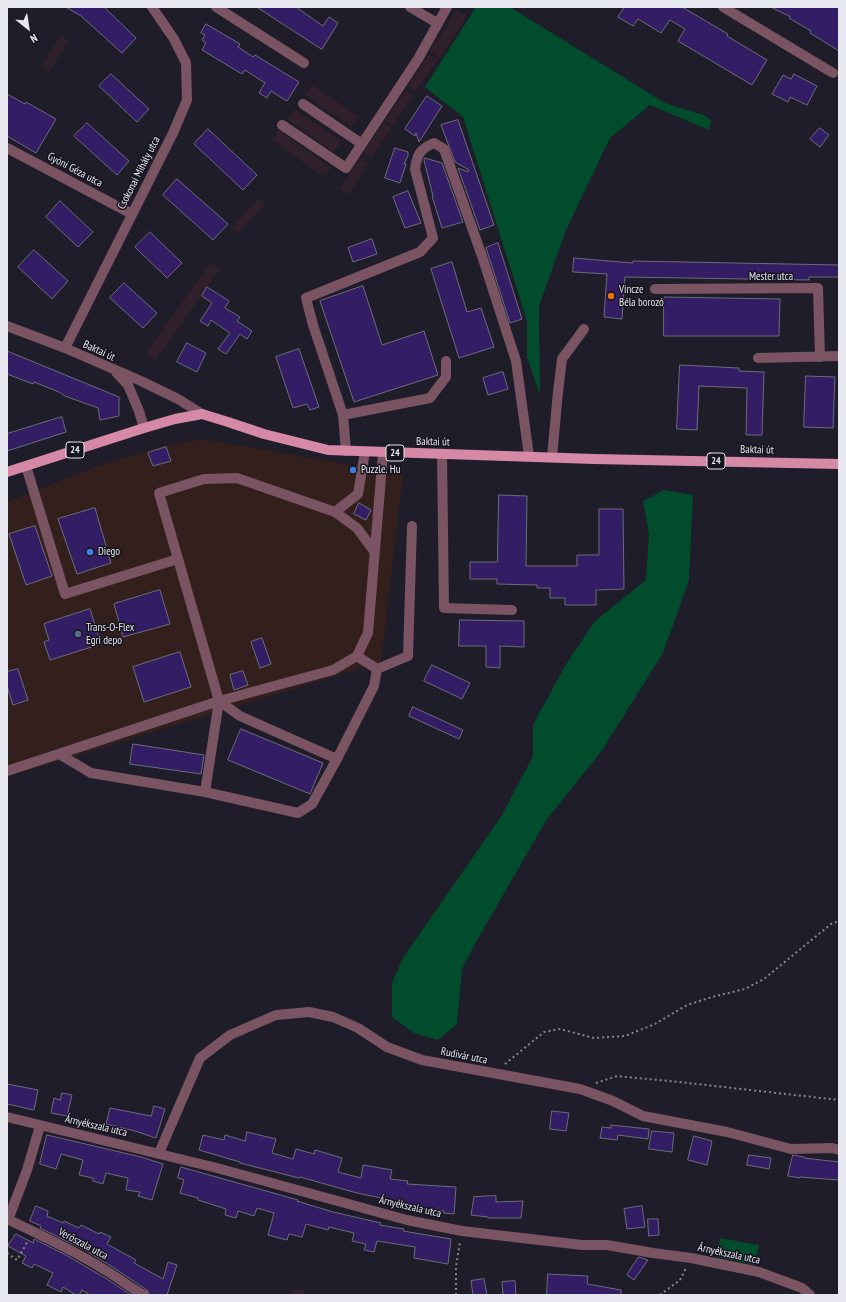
<!DOCTYPE html>
<html>
<head>
<meta charset="utf-8">
<style>
  body { margin:0 }
  #map { position:relative; width:846px; height:1302px; overflow:hidden; background:#1e1d29; font-family:"PT Sans Narrow",sans-serif }
  canvas { display:block }
  .frame { position:absolute; inset:0; border:8px solid #e7e7ef; pointer-events:none }
  .north { position:absolute; left:8px; top:8px; width:40px; height:40px; -webkit-text-stroke:3px #15141f; paint-order:stroke; rotate:150deg; font-size:11px; font-weight:700; line-height:16px; text-align:center; color:#e7e7ef }
  .north::after { content:''; display:block; margin:auto; width:14px; height:18px; background:#e7e7ef; clip-path:polygon(50% 0,100% 100%,50% 72%,0 100%) }
</style>
</head>
<body>
<div id="map">
<canvas width="846" height="1302"></canvas>
<div class="frame"></div>
<div class="north">N</div>
</div>
<script>
const context = document.querySelector('canvas').getContext('2d');
context.lineJoin = 'round';
function fillPath(path, color) {
  context.fillStyle = color;
  context.fill(path, 'evenodd');
}
function trace(path, color, width, dash) {
  context.strokeStyle = color;
  context.lineWidth = width;
  context.lineCap = dash ? 'butt' : 'round';
  context.setLineDash(dash || []);
  context.stroke(path);
}
function write(font, color, halo, rows, align = 'center') {
  context.font = font + ' "PT Sans Narrow",sans-serif';
  context.lineWidth = 3;
  context.setLineDash([]);
  context.textBaseline = 'middle';
  context.strokeStyle = halo;
  context.fillStyle = color;
  for (const [text, x, y, turn = 0] of rows) {
    context.save();
    context.translate(x, y);
    context.rotate((+turn || 0) * Math.PI / 180);
    context.textAlign = isNaN(turn) ? turn : align;
    if (halo) context.strokeText(text, 0, 0);
    context.fillText(text, 0, 0);
    context.restore();
  }
}
fillPath(new Path2D(`
  M202,439l201,35 -22,188 -374,115v-275l88,-35 61,-19z`), '#33201c');
fillPath(new Path2D(`
  M457,10l10,6 -27,42 -10,-7z
  M60,36l9,5 -20,31 -8,-5z
  M429,54l9,6 -22,31 -8,-6z
  M312,85l46,31 -7,11 -46,-32z
  M406,90l7,5 -20,31 -8,-5z
  M295,109l46,32 -7,11 -47,-33z
  M383,123l8,5 -19,30 -9,-6z
  M279,130l52,38 -7,9 -52,-37z
  M360,158l9,5 -21,32 -9,-6z
  M259,198l7,5 -28,31 -7,-6z
  M210,263l10,6 -64,91 -10,-7z
  M291,1290h13v5h-13z`), '#2f202c');
fillPath(new Path2D(`
  M476,7h34l155,96 41,13 5,5 -2,9 -59,-25 -40,33 -44,92 -27,76 1,89 -13,-38v-36l-64,-204 -38,-30z
  M664,490l29,5 -4,85 -26,73 -62,99 -54,67 -71,123 -14,27 -5,55 -19,16 -24,-7 -22,-16v-34l11,-25 99,-143 31,-59v-31l32,-59 30,-45 51,-41 3,-46 -6,-33z
  M720,1238l39,7 -4,20 -39,-8z`), '#004c2c');
const building = new Path2D(`
  M66,7h38l32,31 -14,15 -41,-37z
  M257,7h39l27,19 6,-9 9,6 -16,26z
  M625,7h57l46,27 -1,2 40,24 -15,25 -74,-44 7,-12 -15,-9 -9,13 -23,-14 -5,7 -15,-9z
  M771,7h68v44l-29,-18 1,-2 -22,-13 1,-1z
  M206,24l34,20 -2,3 15,10 2,-2 44,27 -12,19 -16,-10 -4,7 -8,-5 6,-10 -20,-13 -3,4 -40,-24 4,-7 -4,-3 3,-5 -4,-2z
  M111,74l38,35 -12,13 -38,-36z
  M794,74l23,12 -10,19 -17,-8 -2,5 -16,-8 11,-19 8,4z
  M7,94l18,10 1,-2 30,17 -20,34 -29,-17z
  M427,96l15,10 -23,36 -3,-9 -1,3 -10,-7z
  M458,120l36,105 -14,5 -22,-62 10,4 1,-2 -14,-8 -14,-37z
  M87,123l42,38 -12,14 -43,-39z
  M820,128l9,7 -9,12 -10,-8z
  M208,129l49,46 -14,15 -49,-46z
  M395,148l13,4v4l-4,8h2l-6,19 -15,-5z
  M425,158l17,5 21,59 -21,6 -10,-32h1l-9,-36z
  M177,179l51,45 -15,16 -50,-45z
  M408,191l13,32 -16,5 -12,-31z
  M60,201l33,31 -15,15 -32,-30z
  M150,232l32,31 -15,15 -32,-31z
  M372,239l5,15 -24,8 -5,-14z
  M498,243l24,76 -12,4 -24,-75z
  M34,250l34,31 -16,18 -34,-32z
  M574,258l59,5v-2l206,4v12h-30v3l-184,-3 -3,42 -18,-2 3,-43 -34,-2z
  M452,262l15,50 14,-4 13,39 -35,11 -28,-89z
  M124,283l33,30 -14,15 -33,-30z
  M363,286l19,59 42,-14 14,44 -84,27 -34,-101z
  M207,287l22,14 -4,7 15,9 -3,4 15,10 -5,8 -7,-5 -14,20 -8,-5 12,-16 -19,-13 -3,6 -8,-5 12,-18 -10,-7z
  M664,297l116,2 -1,37h-115z
  M187,343l19,10 -9,19 -20,-10z
  M299,349l20,58 -9,3 -3,-6 -14,4 -17,-51z
  M7,351l112,46v19l-19,4 -2,-12 -33,-12 -6,-4 -25,-10 -1,2 -26,-10z
  M680,365l59,3v3l25,1 -2,63h-16l1,-47 -48,-2 -2,44 -20,-1z
  M503,372l5,17 -20,6 -5,-17z
  M806,376l29,1 -2,51 -29,-1z
  M62,417l4,15 -59,19v-17z
  M166,447l5,14 -18,5 -5,-13z
  M499,495l28,1 -1,70h51v-11h22v-46h24l1,80 -28,1v15h-31v-7h-15v-10h-13v-3l-40,-1v-5h-27v-17h27z
  M359,503l12,7 -5,10 -12,-6z
  M95,508l16,55 -34,11 -19,-55z
  M35,526l17,50 -26,9 -17,-51z
  M160,590l10,34 -47,13 -9,-33z
  M90,609l11,35 -51,16 -6,-18 5,-2 -5,-16z
  M460,620l64,1v26l-24,-1v22l-14,-1v-21h-27z
  M262,638l9,26 -11,4 -9,-26z
  M180,652l11,35 -47,15 -11,-35z
  M432,665l38,18 -8,16 -38,-18z
  M18,669l10,31 -15,5 -6,-19v-14z
  M243,671l5,14 -14,5 -4,-15z
  M413,707l50,23 -4,9 -50,-23z
  M241,729l82,34 -13,31 -82,-34z
  M133,744l71,11 -3,19 -71,-10z
  M7,1084l31,6 -4,20 -27,-6z
  M62,1093l10,2 -5,21 -16,-3 3,-15 6,2z
  M154,1106l11,3 -9,29 -21,-7 -29,-7 4,-16 41,8z
  M552,1111l17,2 -3,18 -16,-2z
  M611,1125l38,4 -1,10 -30,-4 -1,5 -17,-2 2,-11 9,1z
  M652,1131l22,2 -2,19 -23,-3z
  M247,1132l29,7 -4,14 21,6 3,-10 18,5 1,-4 27,8 -4,14 23,6 2,-13 29,5 -2,9 18,2 -1,3 49,3 -2,27 -10,-1v-2l-18,-2 -32,-6 1,-2 -38,-8 -57,-16 -1,1 -59,-15v-1l-41,-12 4,-15 21,5 1,-5 20,6z
  M47,1135l94,22 22,7 -11,36 -14,-4 2,-4 -14,-2 2,-12 -22,-5 -3,11 -10,-3v-3l-14,-3 4,-15 -22,-6 -5,15 -16,-5z
  M694,1136l18,5 -5,24 -19,-5z
  M749,1155l22,3 -2,11 -22,-4z
  M793,1155l11,2v1l35,4v18l-39,-3v1l-12,-2z
  M181,1167l117,33 -1,1 36,11 48,11 -1,2 24,4 -1,2 48,8 -3,25 -34,-6 1,-11 -38,-6 -3,11 -10,-2 2,-6 -14,-3 2,-8 -25,-6 -1,3 -22,-6 -4,13 -13,-3 -2,6 -19,-5 6,-22 -17,-5 -3,8 -16,-5 -2,7 -11,-3 1,-6 -28,-9v-2l-18,-5 4,-13 -6,-2z
  M496,1196v6l27,-1 -2,17h-33v-1l-17,-2 3,-18z
  M36,1206l12,5 -1,5 16,7 1,-2 15,7 2,-3 18,9 1,-2 11,5 -4,7 29,16 -2,3 29,16 5,-17 9,3 -10,30h-17l-3,-5 -33,-22 -29,-18 -45,-22 1,-2 -11,-5z
  M642,1206l3,21 -18,2 -3,-20z
  M648,1219h10l1,16 -10,1z
  M16,1234l17,9 1,-4 32,16 41,24 24,16h-41l-8,-5 -3,5h-3l-13,-8 -2,5 -14,-7 6,-12 -19,-9 -2,4 -10,-5 4,-7 -18,-10z
  M639,1257l9,3 -14,20 -7,-5z
  M548,1274l40,2 -1,8 34,6v5h-74z
  M484,1279l3,16h-14l-2,-14z
  M515,1281l1,14h-13l-1,-13z`);
fillPath(building, '#331d64');
trace(building, '#6e6c7a', 1);
trace(new Path2D(`
  M505,1064l39,-32 16,-3 34,9 31,-2 30,-12 32,-19 25,-8 33,-8 19,-10 67,-55 8,-3
  M596,1083l21,-7 62,6 160,18
  M7,1253l10,7 11,-19
  M456,1295v-29l4,-24
  M660,1295l20,-15 6,-12`), '#868690', 2, [2, 3]);
trace(new Path2D(`
  M216,7l88,56
  M410,7l27,16
  M723,7l110,66
  M303,104l59,40
  M282,125l64,43 72,-109 29,-52
  M7,148l125,66
  M655,289l163,-1 2,69
  M7,326l58,22 76,33 37,18 24,15
  M65,348l108,-215 14,-33 -1,-37 -12,-24 -22,-32
  M758,358l81,-2
  M116,372l12,13 11,26 5,17
  M343,415l87,-17 16,-21v-16
  M346,451l-3,-36 -30,-90 -7,-27 114,-46 13,-14 -18,-69c2,-15 5,-20 19,-26l10,6 38,107 34,105 13,95
  M442,454l2,154 68,2
  M552,457l6,-65 4,-33 22,-30
  M26,466l39,128 113,-35
  M335,512l22,16 17,23
  M357,656l20,13 31,-13 4,-130
  M219,701l21,15 97,43 37,-73 3,-17
  M59,754l32,19 114,19 14,-91 -60,-208 45,-14 33,-1 98,34 23,-18 7,-42
  M7,771l212,-70 114,-31 24,-14 11,-23 15,-180
  M205,792l93,21 14,-9 25,-45
  M7,1117l210,51 190,52 55,11 120,14h25l46,8 38,5 68,14 43,16 8,7
  M159,1153l41,-95 30,-23 46,-20 33,-3 24,5 25,11 29,19 35,13 158,29 33,12 30,15 84,16 64,17 41,-1 7,2
  M7,1219c32,15 68,32 98,51 14,8 25,18 39,25
  M8,1220l19,-50 13,-44`), '#7a5462', 10);
trace(new Path2D(`
  M7,472l137,-44 31,-9 27,-5 26,8 36,12 64,16 266,9 245,5`), '#d689a7', 10);
for (const [x, y, r, color] of [
  [611,296,4,"#e8710a"],
  [353,470,4,"#3f7fe0"],
  [90,552,4,"#3f7fe0"],
  [78,634,4,"#5c6f8a"]
]) {
  const dot = new Path2D();
  dot.arc(x, y, r, 0, 2 * Math.PI);
  context.fillStyle = color;
  context.fill(dot);
  trace(dot, '#15141f', 1.5);
}
for (const [x, y, w] of [
  [75,450,18],
  [395,453,18],
  [716,461,18]
]) {
  const box = new Path2D();
  box.roundRect(x - w / 2, y - 8, w, 16, 3);
  context.fillStyle = '#15141f';
  context.fill(box);
  trace(box, '#e7e7ef', 1);
}
write('bold 10px', '#e7e7ef', null, [
  ["24",75,450],
  ["24",395,453],
  ["24",716,461]
]);
write('11px', '#e7e7ef', '#15141f', [
  ["Gyóni Géza utca",75,170,28],
  ["Csokonai Mihály utca",139,173,-63],
  ["Mester utca",771,277],
  ["Baktai út",99,351,25],
  ["Baktai út",433,442,1],
  ["Baktai út",757,450,1],
  ["Rudivár utca",464,1056,11],
  ["Árnyékszala utca",96,1126,13],
  ["Árnyékszala utca",410,1207,13],
  ["Verőszala utca",83,1244,28],
  ["Árnyékszala utca",729,1254,12]
]);
write('11px', '#e7e7ef', '#15141f', [
  ["Vincze",619,290],
  ["Béla borozó",619,303],
  ["Puzzle. Hu",361,470],
  ["Diego",98,552],
  ["Trans-O-Flex",86,628],
  ["Egri depo",86,641]
], 'left');
</script>
</body>
</html>
